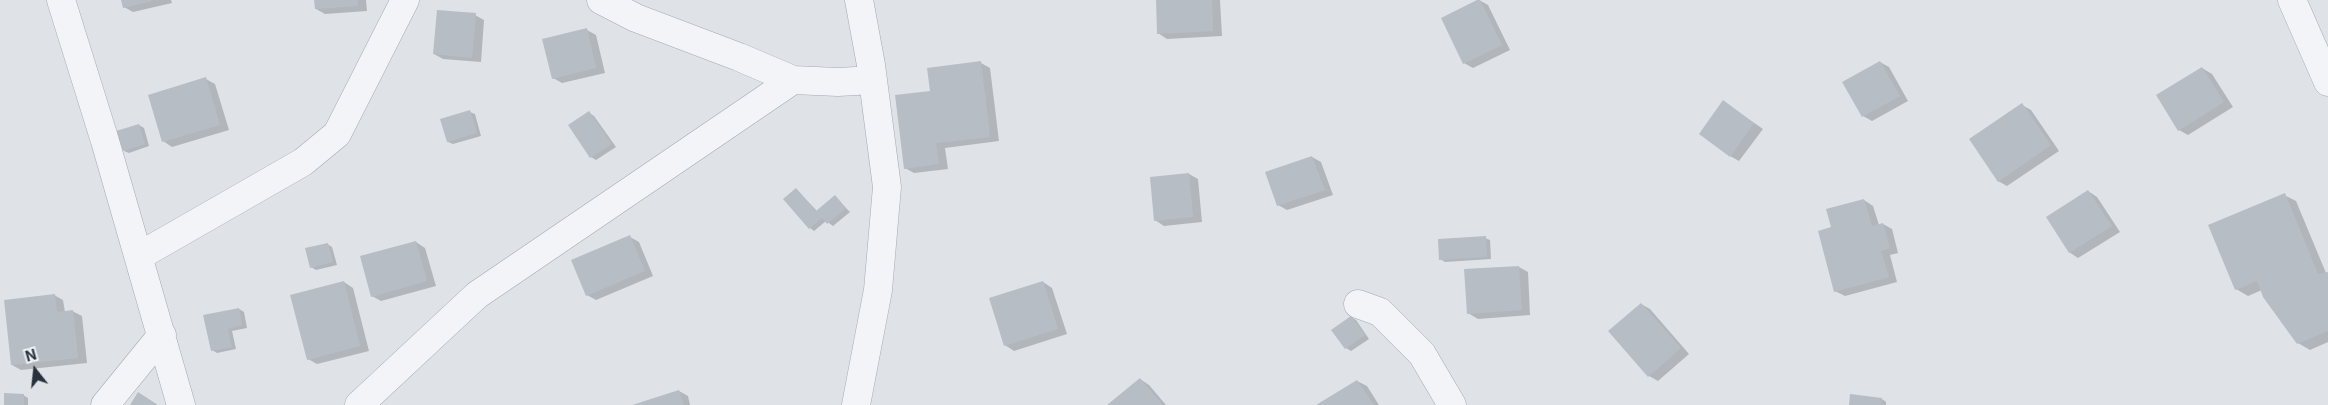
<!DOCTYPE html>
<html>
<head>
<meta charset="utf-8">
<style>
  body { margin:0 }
  #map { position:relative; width:2328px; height:405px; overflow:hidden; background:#dfe3e8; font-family:Inter,sans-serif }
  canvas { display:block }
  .north { position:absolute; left:10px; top:345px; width:50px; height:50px; -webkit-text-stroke:4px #eff2f6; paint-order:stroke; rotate:344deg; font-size:14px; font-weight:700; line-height:20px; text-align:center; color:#28323f }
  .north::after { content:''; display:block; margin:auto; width:18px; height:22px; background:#28323f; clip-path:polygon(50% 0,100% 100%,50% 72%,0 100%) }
</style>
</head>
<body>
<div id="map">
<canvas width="2328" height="405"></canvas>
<div class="north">N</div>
</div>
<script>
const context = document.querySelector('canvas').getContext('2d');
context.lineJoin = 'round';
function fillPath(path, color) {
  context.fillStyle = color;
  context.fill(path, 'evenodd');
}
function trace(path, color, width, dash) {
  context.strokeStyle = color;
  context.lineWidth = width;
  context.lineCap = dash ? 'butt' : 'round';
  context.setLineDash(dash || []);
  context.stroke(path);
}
fillPath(new Path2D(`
  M122,0h49l1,3 -39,9 -9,-5z
  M316,0h50l1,11 -42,3 -9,-5z
  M1157,0h63l2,36 -55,3 -9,-6z
  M1479,0l9,5 22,45 -37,18 -9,-5z
  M475,15l9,5 -3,42 -38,-3 -9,-5z
  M587,30l9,5 9,38 -43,10 -9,-5z
  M1880,62l9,5 19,34 -36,20 -9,-5z
  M981,63l9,5 9,73 -54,7 3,21 -34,4 -9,-5 26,-76z
  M2202,68l10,6 21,33 -45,28 -9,-5z
  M206,79l9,5 14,46 -57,17 -9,-6z
  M1724,102l39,27 -24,32 -9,-5z
  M2022,105l9,5 28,41 -52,35 -9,-5z
  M470,112l5,2 6,22 -28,8 -5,-2z
  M589,113l5,3 22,31 -20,13 -5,-3 -21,-31z
  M139,125l5,3 5,18 -20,7 -5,-2z
  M1312,157l9,5 12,33 -46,15 -9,-5z
  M1189,174l9,5 4,43 -38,4 -9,-6 -4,-42z
  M796,189l22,23 17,-15 15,15 -17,14 -7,-5 -12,10 -4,-3z
  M2088,191l9,6 23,35 -42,26 -9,-6z
  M2284,195l12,6 30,72h2v69l-18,8 -12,-7 -36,-53 -14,6 -12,-7z
  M1864,200l9,6 6,19 4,-1 9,5 6,24 -8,2 7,27 -52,14 -10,-5 -3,-63z
  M630,237l9,5 14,34 -57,24 -9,-5z
  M1485,238l5,2 1,19 -46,3 -5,-3z
  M416,242l9,6 11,38 -55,15 -9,-5z
  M327,244l5,3 5,18 -21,5 -5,-3z
  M1519,267l9,5 2,43 -52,4 -10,-6z
  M344,282l9,6 16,63 -52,13 -9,-5z
  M1043,282l9,6 15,46 -53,17 -9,-6z
  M54,295l9,5 2,12 7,-1 10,5 5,47 -66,7 -9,-5z
  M1641,304l9,5 39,45 -31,27 -9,-5z
  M239,309l5,3 3,16 -15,3 4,18 -19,4 -5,-3z
  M1351,317l5,3 13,19 -18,12 -5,-3z
  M1140,379l9,6 17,20h-57z
  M1357,381l10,5 12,19h-60z
  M679,391l9,5 2,9h-56z
  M23,395l5,3v7h-22z
  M1882,399l4,3v3h-36z`), '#0003');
fillPath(new Path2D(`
  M121,0h30l1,1 -29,7z
  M314,0h44v6l-43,3z
  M1156,0h56l1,31 -56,3z
  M1477,0h3l22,45 -39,19 -22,-46z
  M437,10l39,3 -4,45 -39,-4z
  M587,28l9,40 -44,11 -10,-40z
  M981,61l9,76 -54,6 3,21 -35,5 -9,-74 35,-4 -3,-23z
  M1880,61l20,35 -38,21 -20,-35z
  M2202,67l22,35 -46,29 -22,-36z
  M206,77l14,48 -58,17 -14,-47z
  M1723,100l31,23 -24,34 -31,-23z
  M2022,103l29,42 -53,37 -29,-43z
  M470,110l7,23 -30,9 -7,-23z
  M589,111l23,33 -22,14 -22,-33z
  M139,124l6,20 -22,7 -7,-20z
  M1312,156l13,34 -48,16 -12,-34z
  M1189,173l4,44 -39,4 -4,-44z
  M796,188l20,23 19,-16 11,13 -19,16 -5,-6 -13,11 -26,-30z
  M2088,190l24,36 -43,27 -23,-36z
  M2285,193l33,81 10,-2v59l-31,13 -34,-47 -6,-16 -22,9 -27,-65z
  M1864,199l8,27 11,-3 7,25 -9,3 8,26 -55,15 -16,-61 13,-4 -5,-18z
  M630,235l15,36 -59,25 -15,-36z
  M1486,236l1,21 -48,3 -1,-21z
  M416,241l11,40 -56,16 -11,-41z
  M328,243l5,19 -23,6 -5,-20z
  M1519,266l3,44 -55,4 -3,-45z
  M344,281l16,65 -53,14 -17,-65z
  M1043,281l15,48 -54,17 -15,-48z
  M55,294l2,18 16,-2 5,48 -67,7 -7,-65z
  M1641,303l40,45 -33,29 -40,-46z
  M239,308l3,17 -14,4 4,18 -21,4 -8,-36z
  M1351,316l14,19 -20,14 -14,-19z
  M1140,378l23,27h-56z
  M1357,380l17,25h-58z
  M679,390l5,15h-52z
  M138,392l20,13h-28z
  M4,393l20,1v11h-20z
  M1850,394l32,4 -1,7h-32z`), '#b6bdc5');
const minor = new Path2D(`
  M61,0l44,141 76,264
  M601,0l35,18 103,39 54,23 45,2 35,-2
  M2292,0l36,82
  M139,256l164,-94 34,-28 68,-134
  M1358,304l22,8 42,42 30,51
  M105,405l57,-70
  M359,405l118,-110 316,-215
  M856,405l22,-115 9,-103 -16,-122 -12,-65`);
trace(minor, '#a4aab2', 29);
trace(minor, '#f2f4f7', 28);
</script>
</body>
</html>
